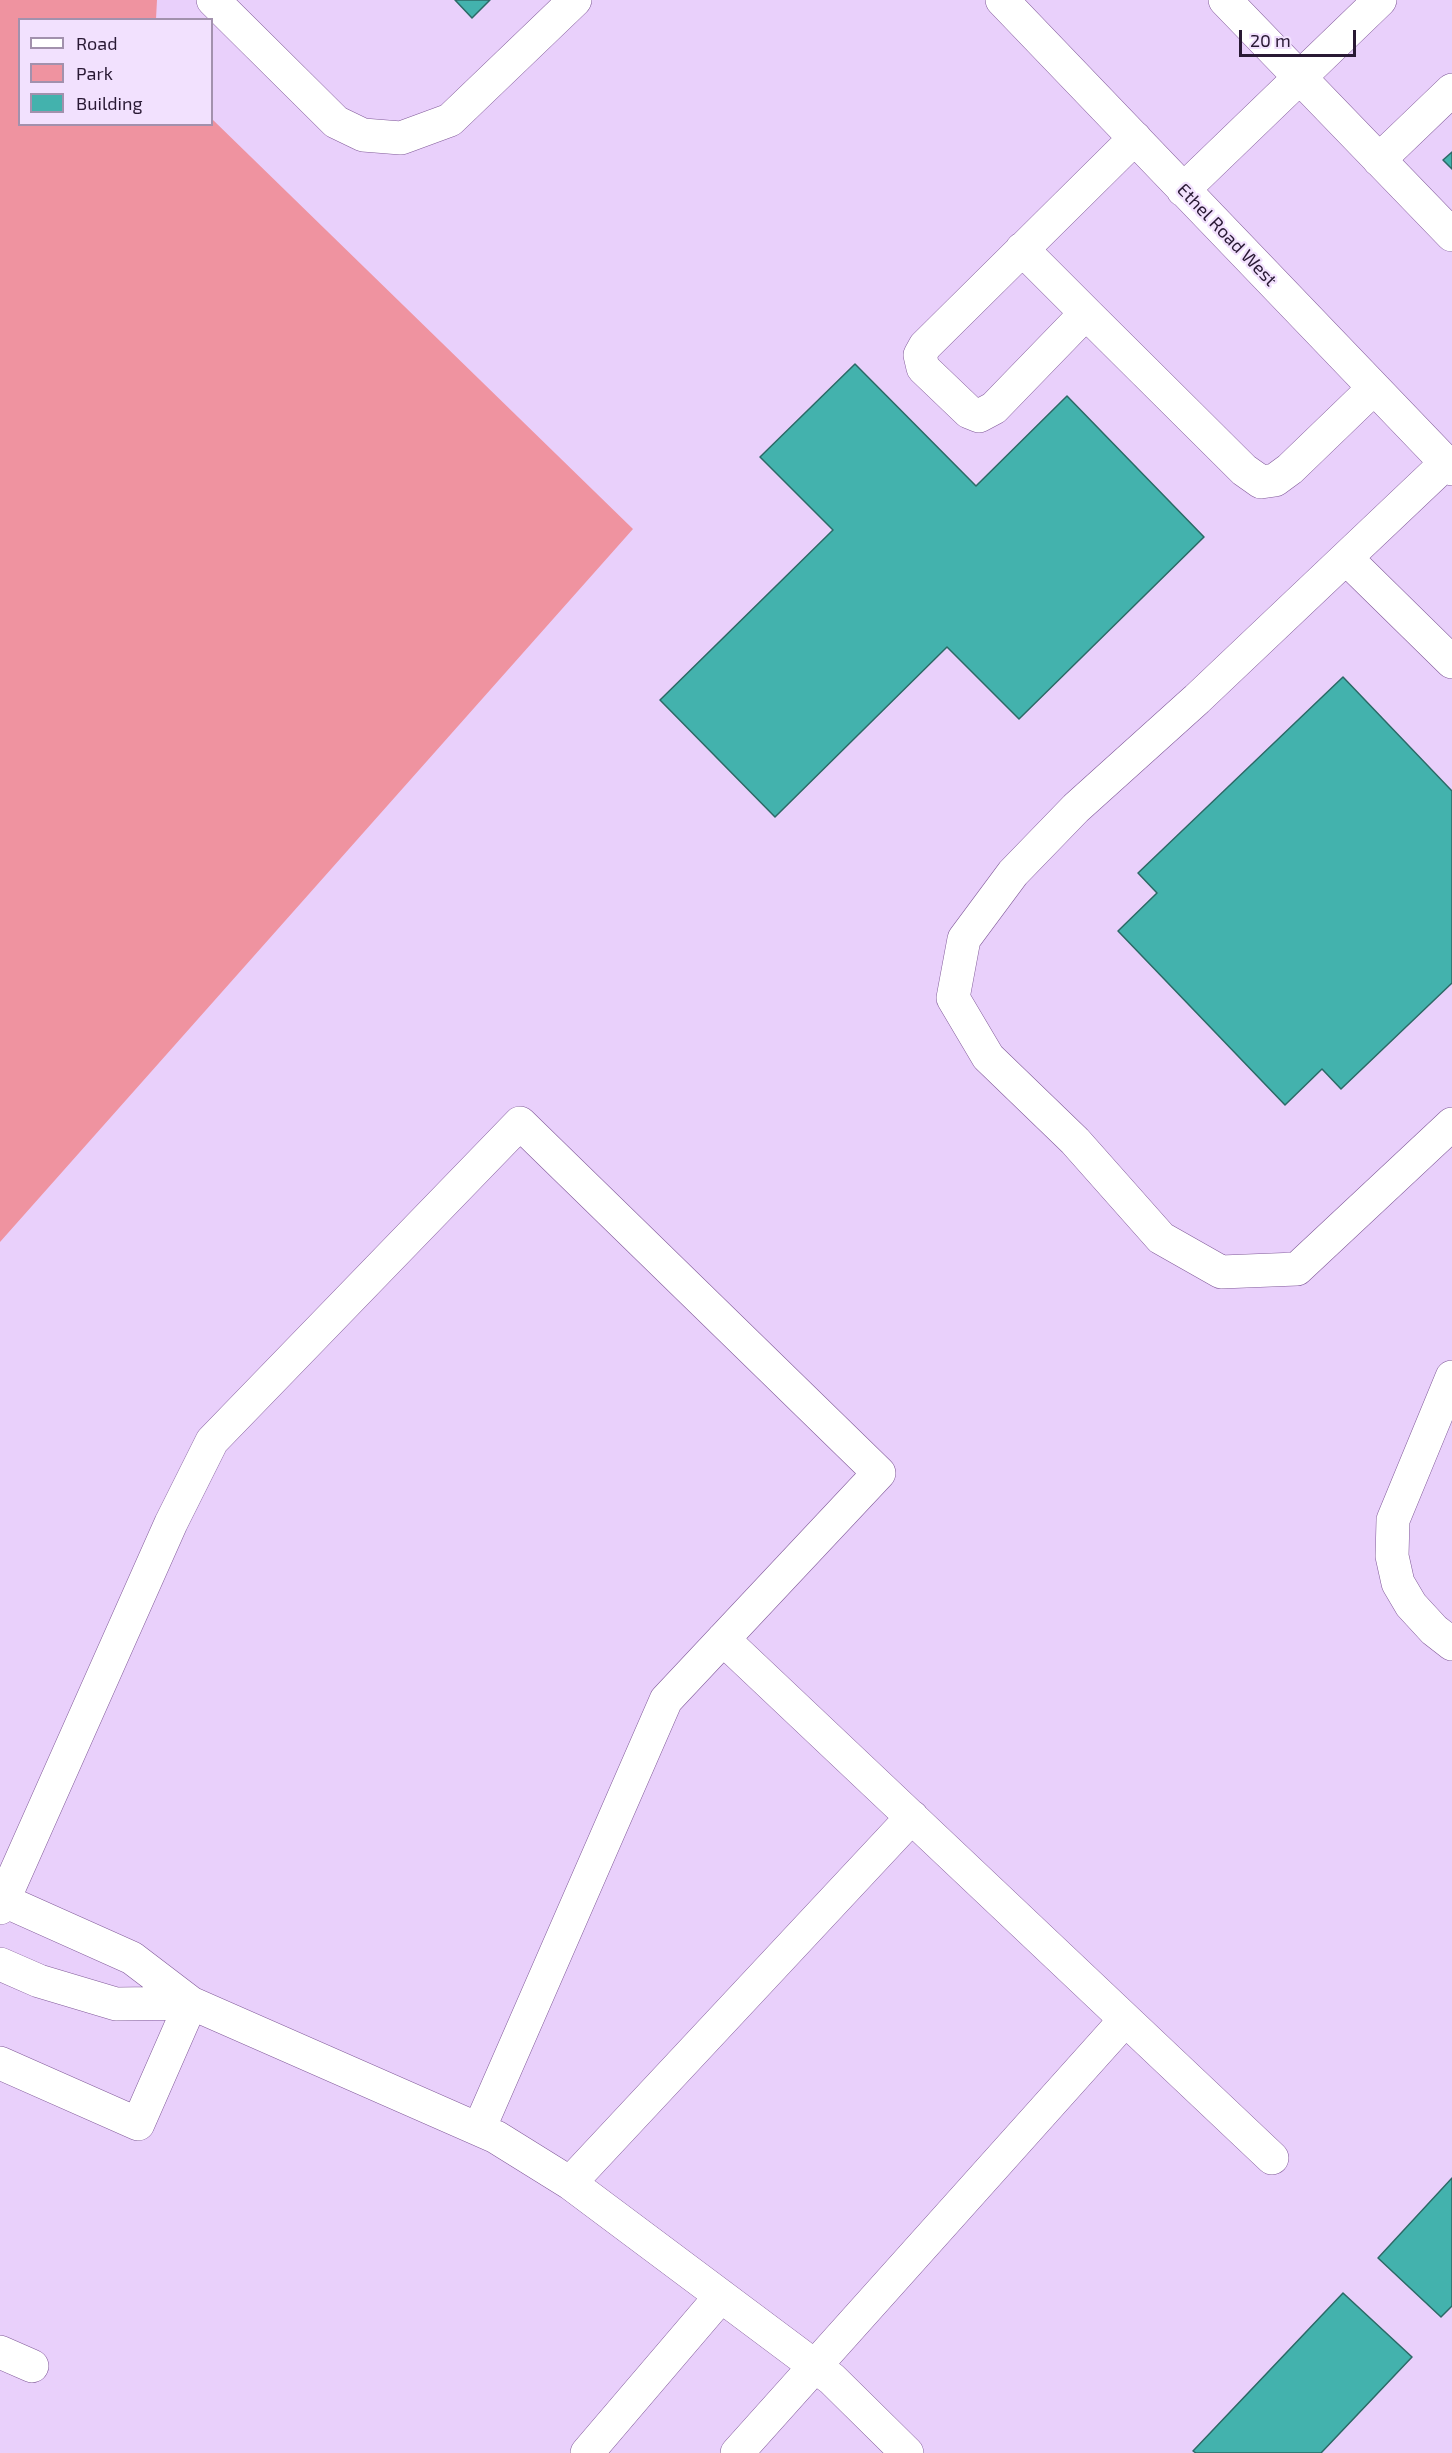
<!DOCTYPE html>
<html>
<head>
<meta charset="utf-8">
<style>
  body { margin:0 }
  #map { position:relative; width:1452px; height:2453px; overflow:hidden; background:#e9d0fb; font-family:"Exo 2",sans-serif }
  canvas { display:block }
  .legend { position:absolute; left:18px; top:18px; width:195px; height:108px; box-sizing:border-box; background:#f2e1fe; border:2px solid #a291ad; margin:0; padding:8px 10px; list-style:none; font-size:18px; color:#291934 }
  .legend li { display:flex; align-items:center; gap:12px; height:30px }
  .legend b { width:30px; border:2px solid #a291ad }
  .scale { position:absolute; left:1239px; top:30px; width:117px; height:27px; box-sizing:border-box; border:3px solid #291934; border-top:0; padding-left:8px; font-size:18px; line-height:21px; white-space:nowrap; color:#291934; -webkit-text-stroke:4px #f2e1fe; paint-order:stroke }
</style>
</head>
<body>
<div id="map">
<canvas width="1452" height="2453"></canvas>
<ul class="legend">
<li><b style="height:8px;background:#fff"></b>Road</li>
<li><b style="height:16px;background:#ef93a0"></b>Park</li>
<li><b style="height:16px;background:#43b2ad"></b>Building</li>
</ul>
<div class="scale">20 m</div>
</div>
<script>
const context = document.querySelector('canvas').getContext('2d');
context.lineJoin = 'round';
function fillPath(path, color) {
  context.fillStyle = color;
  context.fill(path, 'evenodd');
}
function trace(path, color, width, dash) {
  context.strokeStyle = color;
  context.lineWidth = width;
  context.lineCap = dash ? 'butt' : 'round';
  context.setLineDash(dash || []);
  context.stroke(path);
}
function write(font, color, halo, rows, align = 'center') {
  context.font = font + ' "Exo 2",sans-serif';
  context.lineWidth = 4.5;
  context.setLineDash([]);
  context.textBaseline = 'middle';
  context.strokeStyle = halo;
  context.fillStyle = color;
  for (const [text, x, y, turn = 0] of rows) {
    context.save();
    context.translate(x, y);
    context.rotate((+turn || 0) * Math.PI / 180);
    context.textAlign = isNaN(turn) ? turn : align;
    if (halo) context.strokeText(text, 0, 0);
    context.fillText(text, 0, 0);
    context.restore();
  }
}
fillPath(new Path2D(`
  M0,0h157l-1,19 -136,1v104h192v-5l421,410 -633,713z`), '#ef93a0');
const building = new Path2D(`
  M455,0h35l-18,18z
  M1452,152v17l-9,-9z
  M855,364l121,122 91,-90 137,141 -185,182 -72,-72 -172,170 -115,-117 173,-170 -73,-73z
  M1343,677l109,114v192l-111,106 -19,-20 -37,36 -167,-174 39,-38 -19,-20z
  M1452,2178v128l-11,11 -63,-59z
  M1343,2293l69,64 -91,96h-125l-3,-2z`);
fillPath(building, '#43b2ad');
trace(building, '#2c6966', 1.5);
const minor = new Path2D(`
  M213,0l123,122 27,13 38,3 49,-18 125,-120
  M1002,0l450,469
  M1225,0l227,235
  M1135,138l-210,208 -5,9 3,13 46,44 10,4 15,-8 92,-95 158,157 17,12 14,-2 15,-11 84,-81
  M1379,160l73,-70
  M1183,190l197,-190
  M1022,249l64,64
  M1446,463l-249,236 -121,109 -63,65 -49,66 -11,59 35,59 87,84 86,97 60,34 76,-3 155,-145
  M1346,558l106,104
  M1452,1377l-59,143 -1,36 6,27 13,22 23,25 18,14
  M723,1639l549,519
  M0,1899l132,59 59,45 305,134 74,46 262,196 75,74
  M0,1908l171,-385 41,-82 308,-318 359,350 -213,227 -187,429
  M0,1964l39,17 77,23 75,-1
  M0,2063l138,61 53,-121
  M570,2183l342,-366
  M0,2352l32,14
  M587,2453l134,-157
  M737,2453l388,-433`);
trace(minor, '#805a99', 34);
trace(minor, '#fff', 33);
write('18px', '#291934', '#f2e1fe', [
  ["Ethel Road West",1227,235,46]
]);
</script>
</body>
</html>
